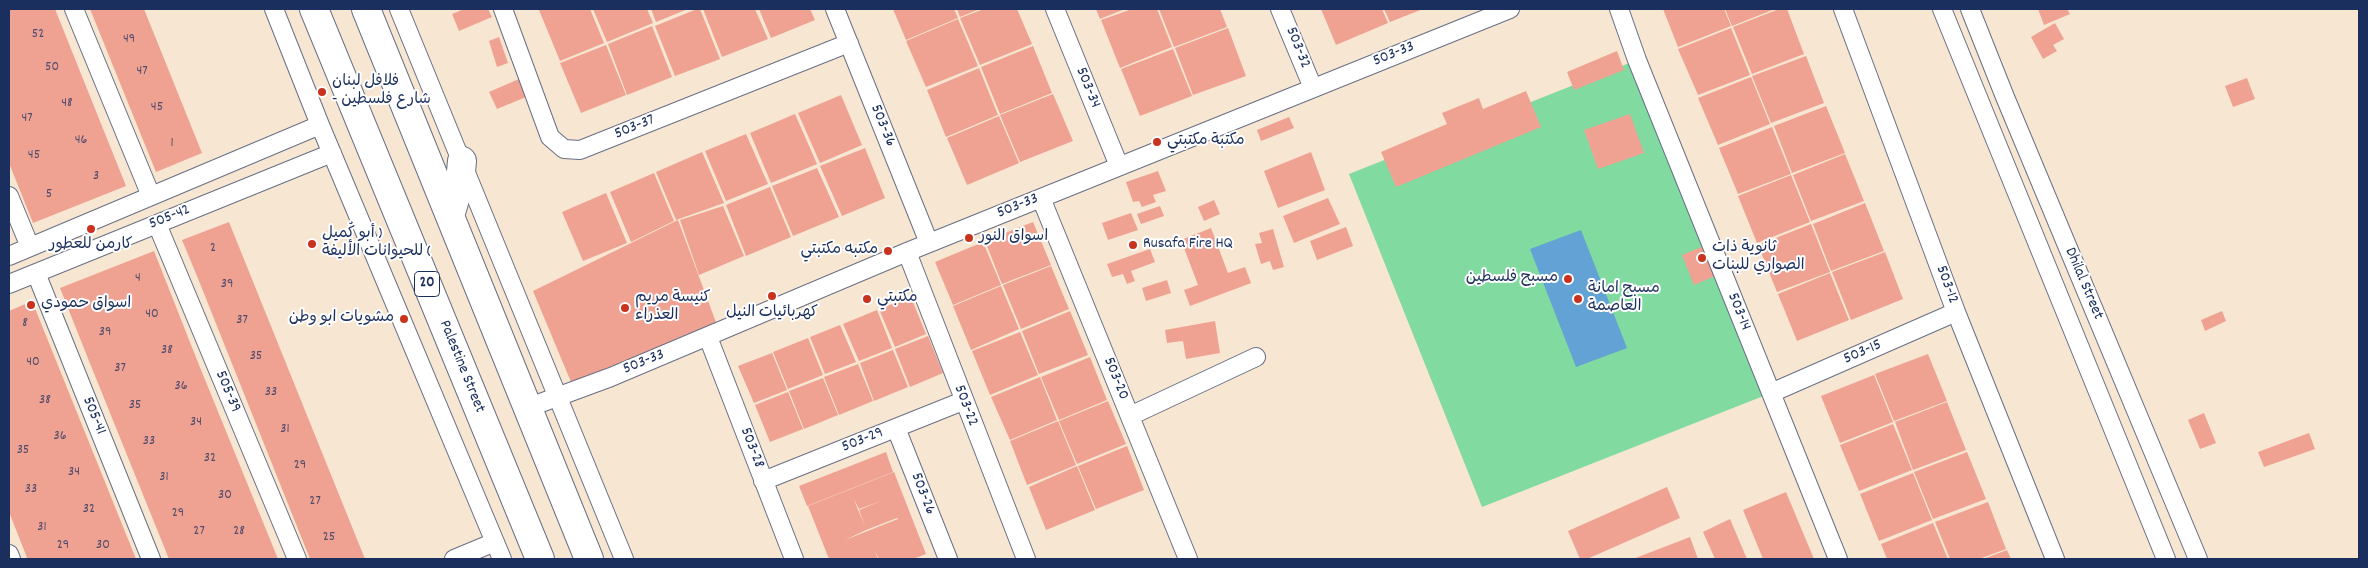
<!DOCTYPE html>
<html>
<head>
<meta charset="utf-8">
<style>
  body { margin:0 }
  #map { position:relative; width:2368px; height:568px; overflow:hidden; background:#f7e6d1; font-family:Dekko,sans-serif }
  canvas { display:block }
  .frame { position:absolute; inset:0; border:10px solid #1b2f5e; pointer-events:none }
</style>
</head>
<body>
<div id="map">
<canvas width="2368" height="568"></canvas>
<div class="frame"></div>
</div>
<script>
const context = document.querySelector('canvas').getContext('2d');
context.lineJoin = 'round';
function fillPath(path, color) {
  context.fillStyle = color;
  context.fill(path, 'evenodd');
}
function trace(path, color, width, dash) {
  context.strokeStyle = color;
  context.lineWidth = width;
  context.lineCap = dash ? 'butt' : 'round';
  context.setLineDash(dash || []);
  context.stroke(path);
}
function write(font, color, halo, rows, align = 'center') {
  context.font = font + ' Dekko,"Playpen Sans Arabic",sans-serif';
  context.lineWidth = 4;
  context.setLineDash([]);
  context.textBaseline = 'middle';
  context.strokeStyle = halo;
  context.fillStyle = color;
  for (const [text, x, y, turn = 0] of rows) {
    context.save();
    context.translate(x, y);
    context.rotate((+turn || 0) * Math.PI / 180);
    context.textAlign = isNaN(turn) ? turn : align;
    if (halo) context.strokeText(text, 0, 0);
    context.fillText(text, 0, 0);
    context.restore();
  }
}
fillPath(new Path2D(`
  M1637,60l134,333 -289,114 -133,-333z`), '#81daa0');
fillPath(new Path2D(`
  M1581,230l46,118 -51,19 -46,-118z`), '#62a2d5');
fillPath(new Path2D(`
  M9,9h46l71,177 -93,37 -24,-60z
  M90,9h54l58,144 -46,19z
  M464,9h24l4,8 -33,14 -7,-17z
  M544,9h46l14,34 -44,18 -21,-51z
  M593,9h54l6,14 -46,19z
  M651,9h37l-32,13z
  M697,9h3l20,50 -45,17 -20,-50z
  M703,9h52l13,30 -46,18z
  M759,9h51l5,11 -44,18z
  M893,9h61l4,9 -52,22z
  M957,9h23l-20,8z
  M984,9h33l15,35 -52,21 -20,-47z
  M1096,9h29l-25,10z
  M1132,9h25l15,38 -52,21 -19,-48z
  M1159,9h61l7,18 -53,20z
  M1321,9h61l6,14 -52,22z
  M1384,9h39l-33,13z
  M1663,9h61l7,17 -53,21z
  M1725,9h50l-43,17z
  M1779,9h8l17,45 -52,20 -19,-47z
  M2038,9h29l3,5 -26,11z
  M958,19l20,47 -52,21 -20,-46z
  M2055,23l9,16 -11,6 4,6 -14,8 -12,-22z
  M652,26l20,51 -45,18 -19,-51z
  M1228,28l18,48 -53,19 -18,-47z
  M1731,28l19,47 -52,20 -20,-46z
  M499,37l9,26 -11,4 -8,-26z
  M606,45l20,50 -45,18 -21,-50z
  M1033,46l19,47 -52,21 -19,-47z
  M1173,49l19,47 -52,20 -19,-47z
  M1617,51l7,19 -50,20 -7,-18z
  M1806,56l18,47 -53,20 -19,-47z
  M979,68l19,47 -52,22 -19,-47z
  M1751,77l19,47 -52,21 -20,-47z
  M2247,78l8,21 -22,8 -8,-21z
  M519,79l7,18 -29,12 -8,-17z
  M1526,91l15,36 -145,60 -15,-35 66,-28 -5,-11 37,-15 4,11z
  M1053,94l20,47 -53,21 -20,-47z
  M841,95l21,50 -42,18 -22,-50z
  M1826,106l19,47 -53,20 -18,-47z
  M795,114l22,50 -46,19 -21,-50z
  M1630,114l14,39 -46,16 -14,-39z
  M999,116l20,47 -52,22 -20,-47z
  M1289,117l5,11 -33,13 -4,-11z
  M1772,127l19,47 -53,20 -19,-46z
  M746,134l22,50 -42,17 -21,-50z
  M865,148l20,50 -43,18 -22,-50z
  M702,152l22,51 -48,17 -20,-48z
  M1311,152l14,38 -47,18 -14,-37z
  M1845,154l19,47 -53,20 -18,-46z
  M817,168l22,49 -46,19 -21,-50z
  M1158,171l8,20 -13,4 3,7 -14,5 -3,-6 -6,1 -7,-20z
  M654,173l20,48 -43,21 -21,-50z
  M1791,175l19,47 -53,21 -19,-47z
  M770,187l21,50 -45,19 -20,-51z
  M606,193l21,50 -44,18 -21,-49z
  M1328,198l12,26 -46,19 -11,-27z
  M1214,200l6,14 -16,7 -6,-14z
  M1865,203l19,48 -53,20 -18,-47z
  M723,206l21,50 -45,19 -19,-55z
  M1160,206l4,10 -23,8 -4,-10z
  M1131,213l7,17 -30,10 -6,-17z
  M678,220l39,105 -146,57 -38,-91z
  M229,222l29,72 107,265h-55l-113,-283 -15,-36z
  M1033,222l18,43 -49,19 -17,-43z
  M1811,224l19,48 -53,20 -19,-47z
  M1346,227l7,19 -36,14 -7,-19z
  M1211,228l17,45 17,-6 6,16 -61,23 -6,-16 14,-5 -17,-45z
  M1273,229l11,38 -11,3 -3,-9 -9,3 -6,-20 7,-1 -3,-10z
  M983,242l18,43 -48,20 -18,-43z
  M1704,246l11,30 -21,9 -12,-30z
  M1150,249l5,13 -24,9 4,10 -8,3 -4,-10 -11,3 -5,-13z
  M154,251l43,109 81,199h-109l-80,-198 -29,-73z
  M1885,252l18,47 -52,21 -19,-48z
  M1051,266l18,43 -48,20 -18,-44z
  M1830,273l19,47 -52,21 -19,-47z
  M1167,280l4,13 -25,8 -4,-13z
  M1001,286l18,43 -48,21 -18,-44z
  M911,297l15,37 -31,13 -16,-38z
  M32,301l73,181 31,77h-109l-1,-4 -17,-43v-201z
  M877,310l15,38 -33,13 -16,-37z
  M1070,311l18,44 -49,19 -17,-43z
  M2222,311l4,10 -21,10 -4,-11z
  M1215,321l5,32 -34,6 -3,-18 -16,2 -2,-13z
  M840,325l16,37 -31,12 -15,-37z
  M1020,332l18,43 -48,20 -18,-44z
  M928,336l15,37 -33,14 -15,-38z
  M808,338l15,37 -35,14 -15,-37z
  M893,350l15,37 -34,14 -14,-38z
  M772,353l15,37 -33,13 -16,-37z
  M1928,354l19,47 -53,20 -19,-47z
  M1090,357l17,43 -48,20 -18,-43z
  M858,364l15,37 -34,14 -15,-38z
  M1874,375l19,47 -53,21 -19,-47z
  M1040,377l17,43 -47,20 -19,-43z
  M823,378l15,37 -34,14 -15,-38z
  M788,392l15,37 -33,13 -15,-37z
  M1108,401l18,43 -49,20 -18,-43z
  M1947,402l19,48 -53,20 -18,-48z
  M2204,413l12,30 -16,6 -12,-29z
  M1058,421l18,44 -49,20 -17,-44z
  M1893,424l19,46 -53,21 -19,-46z
  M2309,433l6,16 -51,18 -6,-15z
  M1127,446l17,44 -48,19 -18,-43z
  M886,452l7,20 -86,34 -8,-20z
  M1967,452l19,47 -53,20 -19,-47z
  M1077,466l18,44 -49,20 -17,-43z
  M894,472l32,82 -13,5h-34l-4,-8 3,8h-49l-21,-53zM854,499l5,10 22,-8 -22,9 6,16 -7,-16 -12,5 12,-5zM897,518l1,1 -53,21 21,-10z
  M1913,473l19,47 -53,21 -19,-47z
  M1667,487l13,31 -93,41h-7l-12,-28z
  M1786,492l28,67h-51l-20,-49z
  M1988,502l18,47 -27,10h-29l-15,-37z
  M1730,519l17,40h-32l-12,-27z
  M1933,523l15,36h-61l-6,-15z
  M1690,537l8,22h-65z
  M2007,550l4,9h-28z`), '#f0a292');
const minor = new Path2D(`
  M74,9l77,187
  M274,9l46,116 182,434
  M399,9l225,550
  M503,9l47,128 14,12 16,1 269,-107
  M835,9l94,234
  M1055,9l64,157
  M1280,9l33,79
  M1619,9l18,51 201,499
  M1843,9l113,303 99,247
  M1942,9l224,550
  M1970,9l35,88 193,462
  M9,196l21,51
  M1041,198l147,361
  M157,224l140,335
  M907,252l119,307
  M9,256l311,-131
  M36,273l115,286
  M9,284l323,-131
  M708,337l86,222
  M1771,393l185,-81
  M527,408l84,-31 296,-125 603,-243
  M1130,416l126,-59
  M896,428l52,131
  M763,481l200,-80
  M9,554l2,5
  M454,559l41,-17`);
const primary = new Path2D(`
  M314,9l226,550
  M366,9l223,550
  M450,216l10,-34 2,-21`);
trace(minor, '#686f86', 20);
trace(primary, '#686f86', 30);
trace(minor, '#fff', 18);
trace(primary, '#fff', 28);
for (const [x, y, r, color] of [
  [322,92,5,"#c8321e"],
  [1157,142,5,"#c8321e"],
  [91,229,5,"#c8321e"],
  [969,238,5,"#c8321e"],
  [312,244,5,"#c8321e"],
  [1133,245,5,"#c8321e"],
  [888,251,5,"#c8321e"],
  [1702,258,5,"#c8321e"],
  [1568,279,5,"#c8321e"],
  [772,296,5,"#c8321e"],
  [867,299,5,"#c8321e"],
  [1578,299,5,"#c8321e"],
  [31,305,5,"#c8321e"],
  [625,308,5,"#c8321e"],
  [404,319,5,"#c8321e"]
]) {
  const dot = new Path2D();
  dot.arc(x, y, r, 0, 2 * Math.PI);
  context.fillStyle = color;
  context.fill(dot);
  trace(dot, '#fff', 2);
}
write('14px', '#504c6b', null, [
  ["52",38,35],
  ["49",129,40],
  ["50",52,68],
  ["47",142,72],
  ["48",67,104],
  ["45",157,108],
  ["47",27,119],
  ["46",81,141],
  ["1",172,144],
  ["45",34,156],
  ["3",96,177],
  ["5",49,195],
  ["2",213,249],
  ["4",138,279],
  ["39",227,285],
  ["40",152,315],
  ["37",242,321],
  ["8",25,324],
  ["39",105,333],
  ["38",167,351],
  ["35",256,357],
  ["40",33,363],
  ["37",120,369],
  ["36",181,387],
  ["33",271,393],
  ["38",45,401],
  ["35",135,406],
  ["34",196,423],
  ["31",285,430],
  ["36",60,437],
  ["33",149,442],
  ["35",23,451],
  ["32",210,459],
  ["29",300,466],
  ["34",74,473],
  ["31",164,478],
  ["33",31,490],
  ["30",225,496],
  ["27",315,502],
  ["32",89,510],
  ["29",178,514],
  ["31",42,528],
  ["27",199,532],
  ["28",239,532],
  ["25",329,538],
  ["29",63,546],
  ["30",103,546]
]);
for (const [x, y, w] of [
  [427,284,25]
]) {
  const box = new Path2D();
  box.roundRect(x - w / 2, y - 12.5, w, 25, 4);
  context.fillStyle = '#fff';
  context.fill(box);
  trace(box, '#1b2f5e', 1);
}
write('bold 15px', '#1b2f5e', null, [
  ["20",427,284]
]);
write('16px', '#1b2f5e', '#fff', [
  ["503-32",1297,48,68],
  ["503-33",1394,55,-22],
  ["503-34",1087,88,68],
  ["503-36",882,126,68],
  ["503-37",635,128,-22],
  ["503-33",1018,207,-22],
  ["505-42",170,218,-22],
  ["Dhilal Street",2083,284,67],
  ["503-12",1946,285,70],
  ["503-14",1738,312,68],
  ["503-15",1863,353,-24],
  ["503-33",644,363,-22],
  ["Palestine Street",461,367,68],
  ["503-20",1115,379,68],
  ["505-39",227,392,67],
  ["503-22",965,406,69],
  ["505-41",93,416,68],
  ["503-29",863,441,-22],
  ["503-28",751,448,69],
  ["503-26",922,494,69]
]);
write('16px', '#1b2f5e', '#fff', [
  ["فلافل لبنان",332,83],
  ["- شارع فلسطين",332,101],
  ["مكتبة مكتبتي",1167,142],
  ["أبو كُميل )",322,235],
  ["للحيوانات الأليفة (",322,253],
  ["اسواق النور",979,238],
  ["Rusafa Fire HQ",1143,245],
  ["كارمن للعطور",91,246,"center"],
  ["ثانوية ذات",1712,249],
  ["الصواري للبنات",1712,267],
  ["مكتبه مكتبتي",878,251,"right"],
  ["مسبح فلسطين",1558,279,"right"],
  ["مسبح امانة",1588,290],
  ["العاصمة",1588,308],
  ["كنيسة مريم",635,299],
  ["العذراء",635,317],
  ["مكتبتي",877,299],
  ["اسواق حمودي",41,305],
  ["كهربائيات النيل",772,314,"center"],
  ["مشويات ابو وطن",394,319,"right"]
], 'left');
</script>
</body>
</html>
